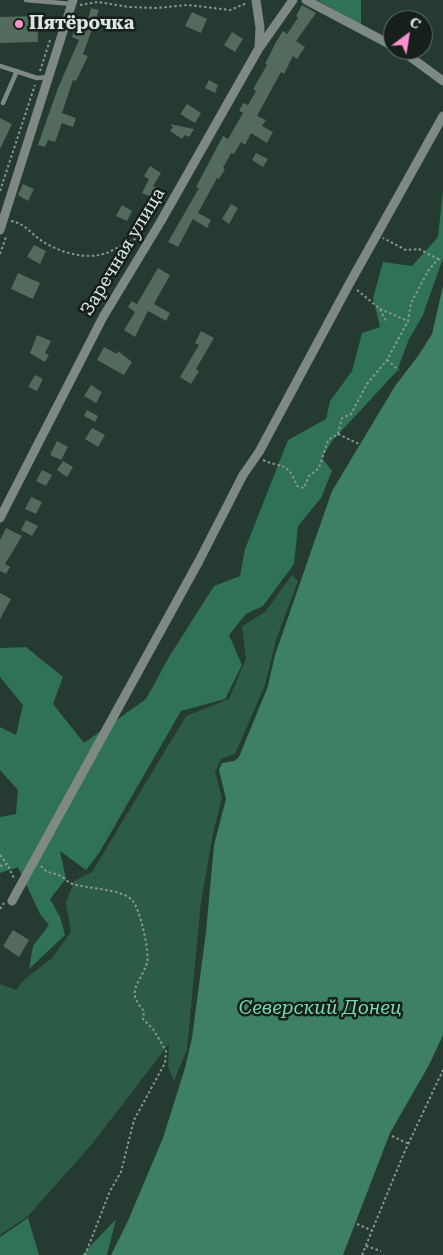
<!DOCTYPE html>
<html>
<head>
<meta charset="utf-8">
<style>
  body { margin:0 }
  #map { position:relative; width:443px; height:1255px; overflow:hidden; background:#253a30; font-family:"Roboto Serif",serif }
  canvas { display:block }
  .north { position:absolute; left:383px; top:10px; width:50px; height:50px; box-sizing:border-box; background:#161f1a; border:1px solid #646f69; border-radius:50%; rotate:31deg; font-size:14px; font-weight:700; line-height:20px; text-align:center; color:#dae6e0 }
  .north::after { content:''; display:block; margin:auto; width:18px; height:22px; background:#f790cd; clip-path:polygon(50% 0,100% 100%,50% 72%,0 100%) }
</style>
</head>
<body>
<div id="map">
<canvas width="443" height="1255"></canvas>
<div class="north">С</div>
</div>
<script>
const context = document.querySelector('canvas').getContext('2d');
context.lineJoin = 'round';
function fillPath(path, color) {
  context.fillStyle = color;
  context.fill(path, 'evenodd');
}
function trace(path, color, width, dash) {
  context.strokeStyle = color;
  context.lineWidth = width;
  context.lineCap = dash ? 'butt' : 'round';
  context.setLineDash(dash || []);
  context.stroke(path);
}
function write(font, color, halo, rows, align = 'center') {
  context.font = font + ' "Roboto Serif",serif';
  context.lineWidth = 5;
  context.setLineDash([]);
  context.textBaseline = 'middle';
  context.strokeStyle = halo;
  context.fillStyle = color;
  for (const [text, x, y, turn = 0] of rows) {
    context.save();
    context.translate(x, y);
    context.rotate((+turn || 0) * Math.PI / 180);
    context.textAlign = isNaN(turn) ? turn : align;
    if (halo) context.strokeText(text, 0, 0);
    context.fillText(text, 0, 0);
    context.restore();
  }
}
fillPath(new Path2D(`
  M292,575l6,6 -22,59 -11,45 -30,69 -14,5 -6,13 7,26 -9,36 -12,68 -14,147 -13,32 -6,-14 1,-23 -77,100 -64,72 -28,19v-251l16,6 9,-11 26,-20 20,-27 -5,-29 8,-22 18,-9 94,-156 43,-17 17,-40 -4,-33 23,-14z`), '#2c5b47');
fillPath(new Path2D(`
  M317,0h44v25z
  M443,190v68l-20,57 -14,24 -12,32 -65,70 -10,17 10,13 -11,27 -23,28 -4,38 -31,42 -17,8 -17,21 13,30 -17,34 -44,12 -82,142 -13,17 -26,-19 6,28 -16,20 10,18 5,18 -36,34 4,-23 16,-21 -9,-11 -22,-47 -18,6v-56l16,-3 2,-24 -18,-20v-43l16,8 7,-30 -23,-28v-29l26,-1 37,30 -10,27 31,39 62,-44 23,-42 45,-71 26,-10 5,-27 43,-109 38,-21 4,-18 22,-30 10,-38 18,-6 -7,-29 10,-36 29,4 26,-29z
  M28,1218l11,37h-39v-18z
  M116,1219l-9,36h-25z`), '#2f7257');
fillPath(new Path2D(`
  M443,286v749l-14,30 -39,68 -47,122h-232l16,-32 36,-85 22,-70 7,-30 14,-106 8,-87 12,-46 -7,-29 3,-7 12,-2 5,-4 29,-71 7,-31 57,-164 63,-105 23,-30 14,-22z`), '#3e8064');
fillPath(new Path2D(`
  M302,5l14,8 -20,28 9,6 -8,12 -4,-3 -9,18 -3,-2 -24,44 9,4 -4,6 11,6 -6,11 -16,-10 -6,12 -4,-3 -7,12 -3,-1 -8,15 2,1 -6,10 -2,-1 -19,35 13,7 -4,8 -14,-9 -15,28 -10,-5 31,-54 -3,-1 27,-51 5,3 15,-26 -4,-2 4,-8 5,2 8,-14 -3,-2 14,-24 -2,-1 11,-22 7,-11 4,3 11,-16 -2,-2z
  M91,8l8,2 -16,44 5,2 -12,25 -3,-1 -11,33 14,5 -3,9 -11,-4 -7,19 -7,-2 -3,7 -7,-2 20,-57 21,-48 -7,-3 5,-14 9,4z
  M192,12l15,7 -6,14 -16,-7z
  M37,16l1,26 -38,1v-26z
  M232,32l11,7 -8,13 -11,-7z
  M209,80l9,5 -3,8 -10,-5z
  M187,104l14,9 -6,10 -15,-9z
  M0,118l12,6 -12,25z
  M170,124l19,4 5,1 -5,8 -4,-2 -3,4 -12,-8 3,-4z
  M256,153l12,6 -5,8 -11,-7z
  M150,166l11,7 -8,13 12,6 -5,9 -18,-8 7,-14 -5,-3z
  M23,184l11,5 -6,12 -10,-6z
  M231,204l7,4 -9,16 -7,-5z
  M122,205l10,6 -5,10 -11,-5z
  M34,245l12,6 -6,13 -13,-7z
  M158,268l12,7 -16,29 16,9 -4,8 -18,-10 -13,26 -11,-7 11,-18 -7,-5 4,-6 5,3z
  M18,273l22,10 -7,16 -22,-10z
  M201,331l13,7 -18,31 3,2 -8,13 -11,-7 19,-32 -4,-2z
  M37,335l14,6 -6,12 4,2 -4,7 -15,-9z
  M104,347l13,7 1,-3 14,11 -8,13 -27,-15z
  M35,375l8,4 -6,12 -9,-4z
  M91,385l11,7 -6,11 -12,-7z
  M87,410l11,6 -3,6 -11,-6z
  M92,428l13,7 -7,12 -13,-8z
  M57,441l11,6 -7,13 -11,-5z
  M63,461l10,6 -6,10 -10,-7z
  M42,470l10,5 -6,11 -10,-5z
  M31,497l11,5 -6,12 -11,-5z
  M26,520l12,6 -6,10 -11,-6z
  M6,528l16,8 -17,28 5,3 -4,7 -6,-3v-31z
  M0,593l11,6 -11,20z
  M13,930l16,10 -10,17 -16,-11z`), '#536a5f');
trace(new Path2D(`
  M80,5l18,-3 31,5 28,1 31,-3 42,5 17,-7
  M40,71l10,-31
  M0,191l35,-106
  M11,221c14,2 20,13 31,20 18,12 47,20 67,11 10,-5 20,-11 31,-15
  M0,254l6,-17
  M438,259l5,2
  M357,290l22,18 7,13
  M380,309l28,12
  M387,360l12,10
  M338,434l21,10
  M263,460c19,9 24,0 34,26l7,2 5,-12 10,-8 9,-28 10,-6 4,-16 9,-4 16,-30 20,-24 21,-39 3,-18 17,-32 10,-12 -19,-10 -13,1 -23,-12
  M0,855l7,9
  M0,866l7,-2 8,16
  M41,866c6,8 11,6 20,10 4,2 7,7 12,8 16,5 49,5 59,16 8,8 18,53 15,63 -7,22 -22,27 -3,48l-1,8 10,10 13,22 -1,12 -31,57 -13,52 -11,19 -25,64
  M0,909l4,-6
  M392,1136l17,8
  M357,1224l16,7
  M366,1246l15,5
  M362,1255l42,-102 39,-83`), '#889890', 2, [2.5, 2.5]);
trace(new Path2D(`
  M26,0l46,4
  M0,66l37,12 11,-1
  M3,103l14,-32`), '#7e8983', 4.5);
trace(new Path2D(`
  M306,0l87,46
  M260,47l33,-47
  M401,50l42,31
  M0,230l73,-230
  M0,518l103,-201 58,-96 98,-173 1,-20 -4,-28
  M12,901l187,-340 44,-86 16,-23 88,-164 96,-172`), '#7e8983', 9);
for (const [x, y, r, color] of [
  [19,24,5,"#f790cd"]
]) {
  const dot = new Path2D();
  dot.arc(x, y, r, 0, 2 * Math.PI);
  context.fillStyle = color;
  context.fill(dot);
  trace(dot, '#161f1a', 2);
}
write('bold 18px', '#dae6e0', '#161f1a', [
  ["Пятёрочка",29,24]
], 'left');
write('18px', '#dae6e0', '#161f1a', [
  ["Заречная улица",123,252,-59]
]);
write('italic 19px', '#78d9af', '#161f1a', [
  ["Северский Донец",320,1008]
]);
</script>
</body>
</html>
